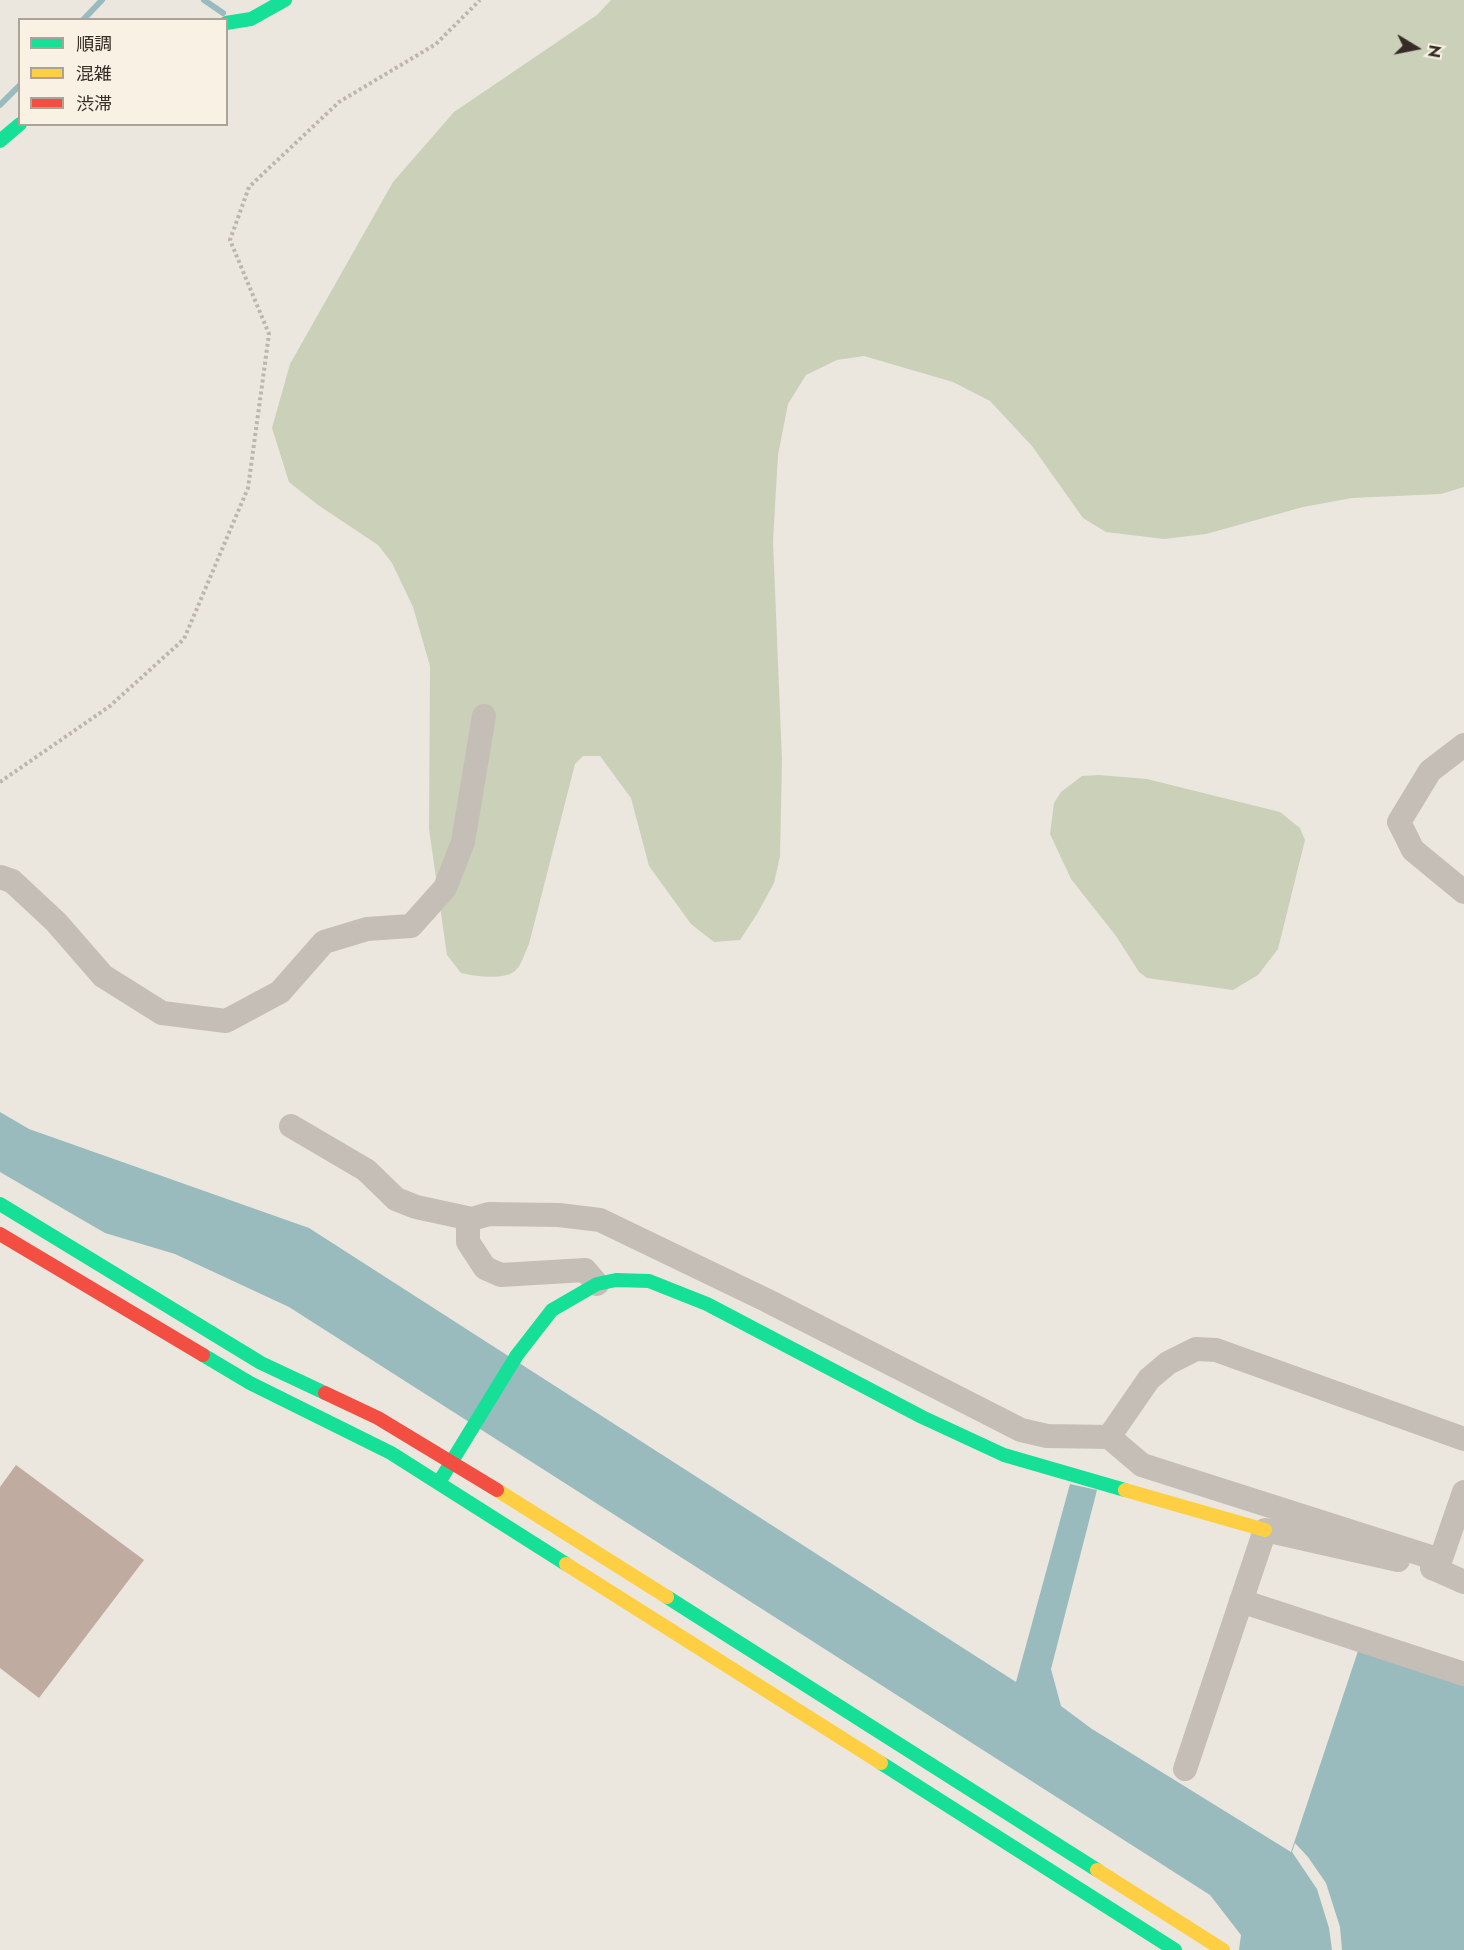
<!DOCTYPE html>
<html>
<head>
<meta charset="utf-8">
<style>
  body { margin:0 }
  #map { position:relative; width:1464px; height:1950px; overflow:hidden; background:#ebe6de; font-family:Jost,"Noto Sans JP",sans-serif }
  canvas { display:block }
  .legend { position:absolute; left:18px; top:18px; width:210px; height:108px; box-sizing:border-box; background:#f9f1e4; border:2px solid #aba298; margin:0; padding:8px 10px; list-style:none; font-size:18px; color:#352c26 }
  .legend li { display:flex; align-items:center; gap:12px; height:30px }
  .legend b { width:30px; border:2px solid #aba298 }
  .north { position:absolute; left:1386px; top:18px; width:60px; height:60px; -webkit-text-stroke:4px #f9f1e4; paint-order:stroke; rotate:100deg; font-size:16px; font-weight:700; line-height:24px; text-align:center; color:#352c26 }
  .north::after { content:''; display:block; margin:auto; width:21px; height:27px; background:#352c26; clip-path:polygon(50% 0,100% 100%,50% 72%,0 100%) }
</style>
</head>
<body>
<div id="map">
<canvas width="1464" height="1950"></canvas>
<ul class="legend">
<li><b style="height:8px;background:#16e098"></b>順調</li>
<li><b style="height:8px;background:#ffcf43"></b>混雑</li>
<li><b style="height:8px;background:#f24e42"></b>渋滞</li>
</ul>
<div class="north">N</div>
</div>
<script>
const context = document.querySelector('canvas').getContext('2d');
context.lineJoin = 'round';
function fillPath(path, color) {
  context.fillStyle = color;
  context.fill(path, 'evenodd');
}
function trace(path, color, width, dash) {
  context.strokeStyle = color;
  context.lineWidth = width;
  context.lineCap = dash ? 'butt' : 'round';
  context.setLineDash(dash || []);
  context.stroke(path);
}
fillPath(new Path2D(`
  M611,0h853v487l-23,7 -89,4 -49,9 -97,27 -42,5 -58,-7 -23,-14 -51,-72 -42,-45 -37,-19 -89,-26 -27,4 -31,15 -18,29 -10,51 -5,86 9,219 -2,96 -6,27 -17,31 -17,26 -26,2 -23,-18 -42,-58 -18,-68 -31,-42h-17l-8,8 -46,180c-4,8 -7,20 -13,26 -11,11 -42,6 -55,3l-14,-18 -18,-126 1,-163 -17,-59 -21,-44 -14,-18 -60,-40 -29,-23 -17,-54 18,-64 103,-182 61,-70 143,-97z
  M1099,775l48,4 133,33 20,16 5,12 -27,109 -20,26 -25,15 -86,-12 -8,-6 -23,-36 -45,-57 -21,-45 4,-31 7,-11 21,-16z`), '#cbd1b8');
fillPath(new Path2D(`
  M0,1112l29,17 280,99 707,454 54,-198 27,6 -46,179 10,37 31,23 199,123 68,-204 105,37v265h-225l2,-15 -31,-40 -921,-588 -114,-53 -70,-21 -105,-61z`), '#99bbbd');
fillPath(new Path2D(`
  M1295,1843l13,14 18,26 14,44 2,23h-10l-3,-22 -12,-39 -25,-37z`), '#ebe6de');
trace(new Path2D(`
  M204,0l19,13
  M83,20l19,-20
  M0,105l20,-20`), '#99bbbd', 6);
fillPath(new Path2D(`
  M16,1465l128,95 -105,138 -39,-30v-181z`), '#bfab9f');
trace(new Path2D(`
  M0,782l110,-76 74,-67 64,-151 21,-154 -39,-94 19,-53 90,-85 97,-58 44,-44`), '#bdb6af', 4, [3, 3]);
trace(new Path2D(`
  M1464,745l-34,26 -31,51 14,28 51,42
  M0,877l12,4 44,41 47,54 59,37 64,8 54,-29 44,-50 43,-13 44,-3 34,-38 18,-46 21,-126
  M291,1126l75,44 30,29 20,8 56,12
  M597,1284l-12,-14 -84,5 -16,-7 -17,-26v-17l4,-6 17,-5 70,1 41,5 166,80 255,130 26,6 62,1 33,28 298,95
  M1109,1437l40,-58 19,-16 28,-14 20,1 248,89
  M1432,1568l5,2 27,-78
  M1437,1570l27,12
  M1241,1601l223,73
  M1185,1769l80,-239 133,30`), '#c4beb7', 24);
trace(new Path2D(`
  M226,23l25,-4 34,-19
  M0,141l20,-17
  M0,1204l261,159 64,30
  M203,1355l47,28 141,70 175,111
  M441,1479l76,-124 35,-45 45,-26 19,-4 33,1 58,23 215,113 82,38 121,35
  M667,1597l430,273
  M881,1763l294,187`), '#16e098', 14);
trace(new Path2D(`
  M497,1490l170,107
  M1125,1490l140,40
  M566,1564l315,199
  M1097,1870l126,80`), '#ffcf43', 14);
trace(new Path2D(`
  M0,1234l203,121
  M325,1393l53,25 119,72`), '#f24e42', 14);
</script>
</body>
</html>
